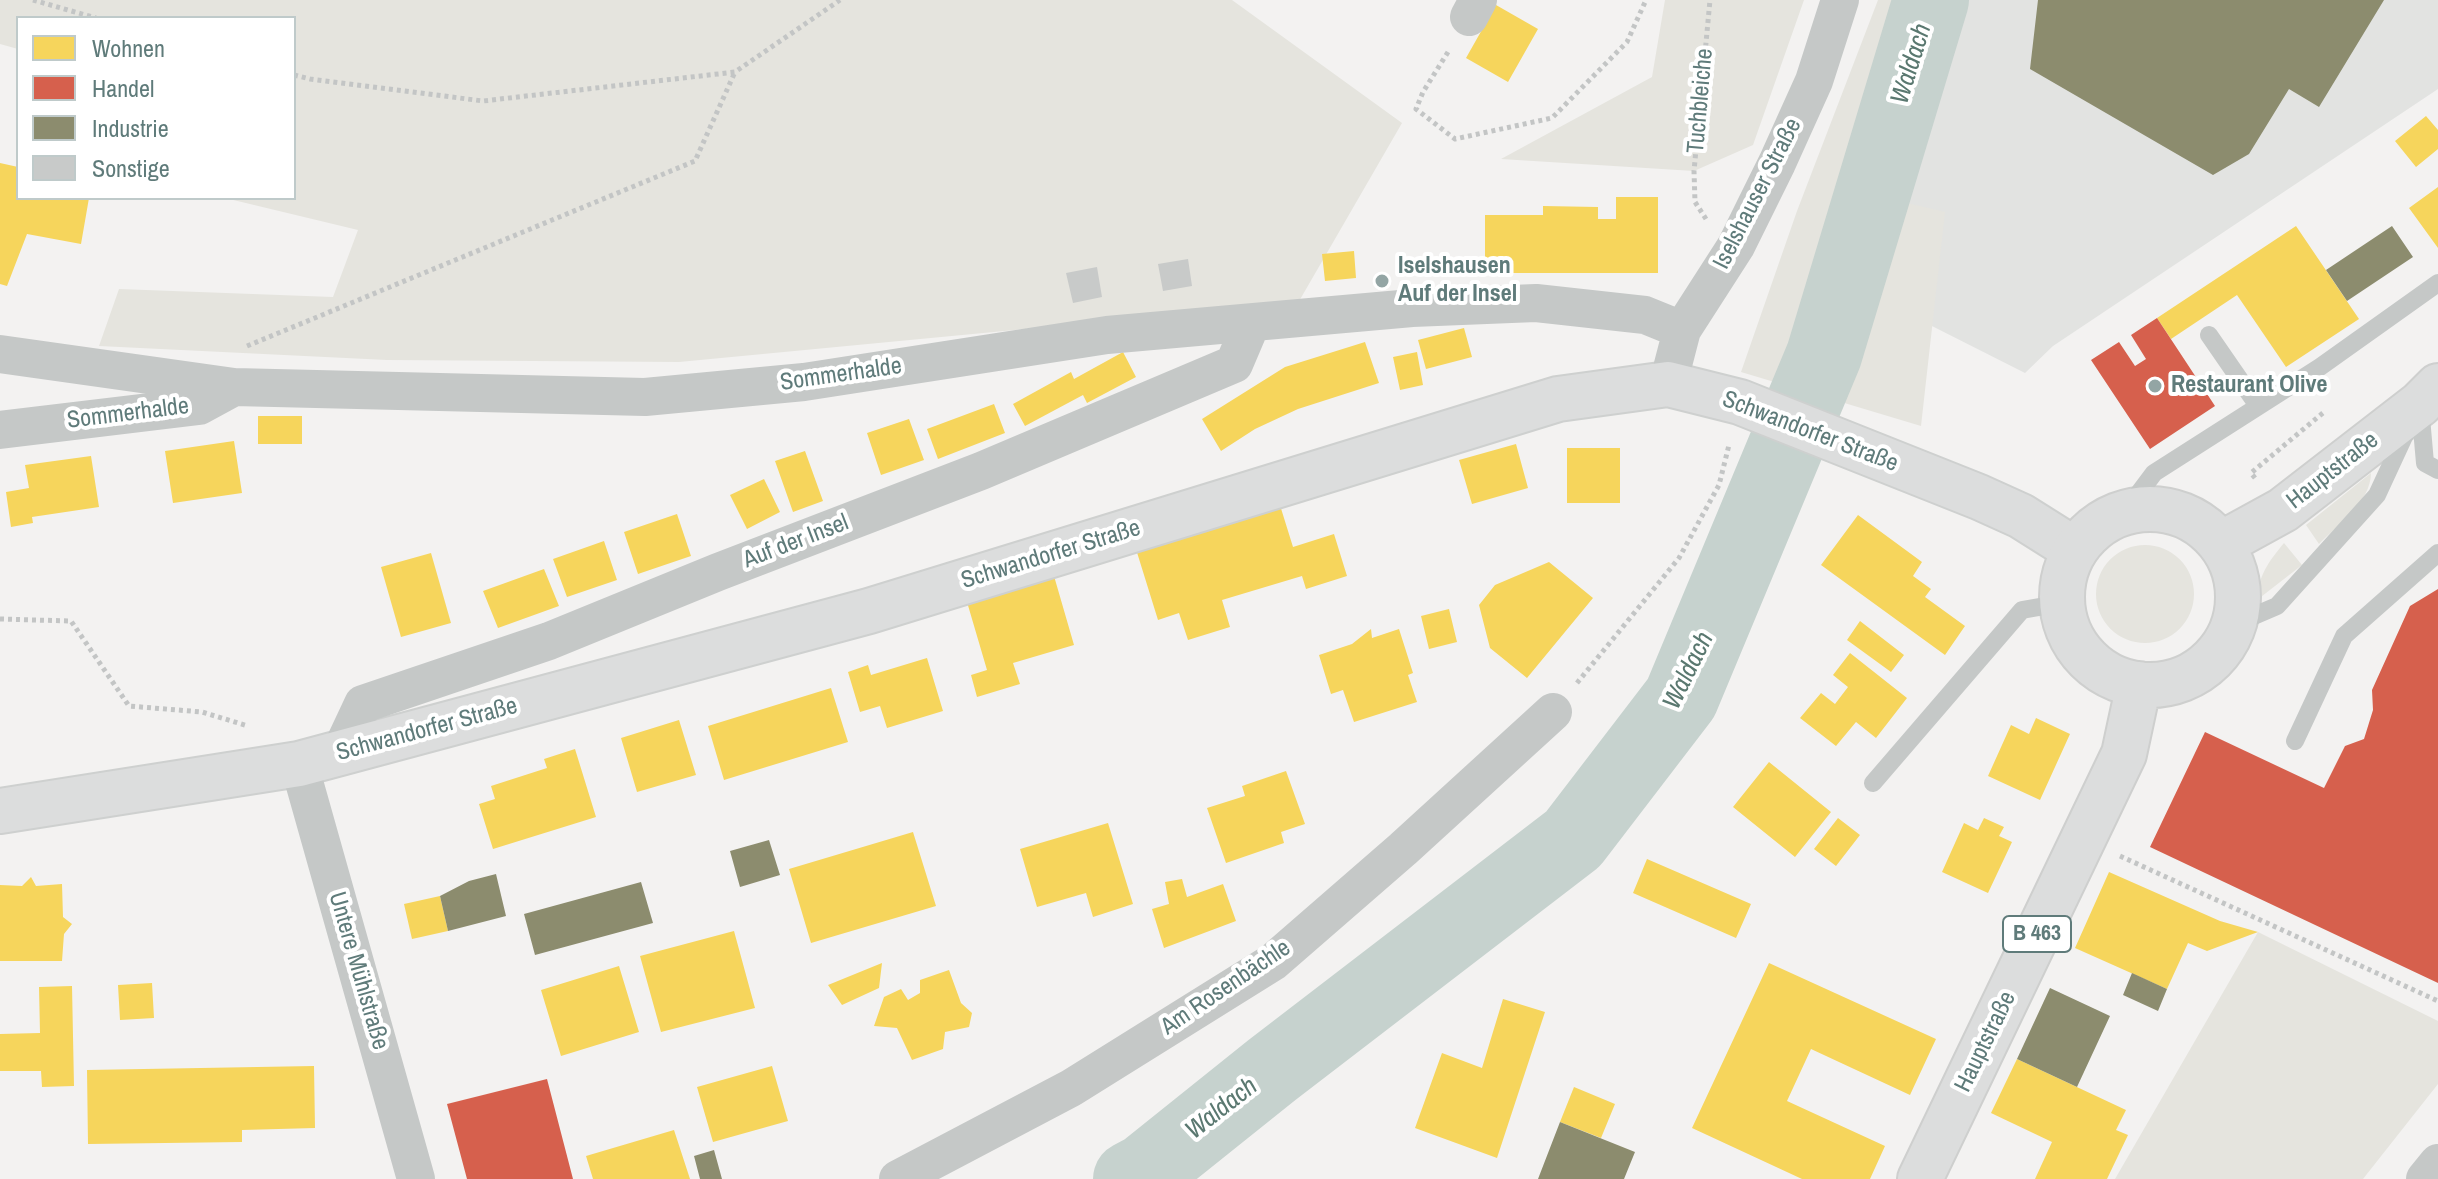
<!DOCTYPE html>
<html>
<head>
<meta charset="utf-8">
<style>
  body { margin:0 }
  #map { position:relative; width:2438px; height:1179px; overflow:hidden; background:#f3f2f1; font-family:"Archivo Narrow",sans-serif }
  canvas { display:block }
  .legend { position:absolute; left:16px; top:16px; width:280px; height:184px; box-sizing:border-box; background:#fff; border:2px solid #bfcaca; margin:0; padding:10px 14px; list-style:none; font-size:24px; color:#5f7b7a }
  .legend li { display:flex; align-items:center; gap:16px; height:40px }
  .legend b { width:40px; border:2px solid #bfcaca }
</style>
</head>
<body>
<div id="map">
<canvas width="2438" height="1179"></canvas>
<ul class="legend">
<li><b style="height:22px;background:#f6d55c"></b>Wohnen</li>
<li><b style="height:22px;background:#d6604d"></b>Handel</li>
<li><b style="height:22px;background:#8c8c6e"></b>Industrie</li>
<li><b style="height:22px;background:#c8cac9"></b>Sonstige</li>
</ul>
</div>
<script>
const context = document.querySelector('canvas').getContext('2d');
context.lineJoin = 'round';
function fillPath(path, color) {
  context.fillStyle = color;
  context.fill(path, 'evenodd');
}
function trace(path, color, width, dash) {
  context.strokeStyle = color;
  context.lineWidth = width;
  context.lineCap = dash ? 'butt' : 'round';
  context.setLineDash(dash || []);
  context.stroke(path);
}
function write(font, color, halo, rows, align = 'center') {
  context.font = font + ' "Archivo Narrow",sans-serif';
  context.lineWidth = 8;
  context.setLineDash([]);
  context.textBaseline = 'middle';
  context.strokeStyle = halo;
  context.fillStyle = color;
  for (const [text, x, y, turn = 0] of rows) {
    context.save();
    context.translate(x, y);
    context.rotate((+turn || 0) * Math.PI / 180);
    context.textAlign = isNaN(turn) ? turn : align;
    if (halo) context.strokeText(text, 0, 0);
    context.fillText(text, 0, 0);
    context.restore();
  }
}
fillPath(new Path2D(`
  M1959,0h479v89l-385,257 -28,27 -99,-50 -19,-119z`), '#e2e3e1');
fillPath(new Path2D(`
  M0,0h1232l170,123 -104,180 -619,59 -292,-2 -288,-14 20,-57 214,8 25,-67 -133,-32h69v-180h-276v31l-18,-5z
  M1665,0h139l-51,145 -59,26 -193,-12 151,-82z
  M1878,0h81l-52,203 38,9 -24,214 -180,-54 56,-161z
  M2371,473c0,29 -34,52 -52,71l-13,-19z
  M2284,543l18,22 -45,35c1,-24 12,-39 27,-57z
  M2096 594a49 49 0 1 1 98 0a49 49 0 1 1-98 0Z
  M2258,932l180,89v63l-75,95h-248z`), '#e5e4de');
fillPath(new Path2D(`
  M1496,5l42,24 -30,53 -42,-24z
  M2426,116l12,14v19l-22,18 -21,-26z
  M0,163l18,4v31h71l-8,46 -54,-10 -20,52 -7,-2z
  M2438,187v61l-29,-40z
  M1616,197h42v76h-173v-58h58v-9l55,1v12h18z
  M2296,226l63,93 -73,48 -49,-72 -66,44 -14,-21z
  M1354,251l2,27 -31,3 -3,-27z
  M1464,328l8,29 -46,12 -8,-29z
  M1365,342l14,41 -81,26 -43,20 -34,22 -19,-32 83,-52z
  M1123,352l13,25 -49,26 -4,-8 -58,31 -12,-22 58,-32 3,7z
  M1417,352l6,33 -23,5 -7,-33z
  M994,404l11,29 -67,26 -11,-30z
  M258,416h44v28h-44z
  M909,419l15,41 -43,15 -14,-42z
  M234,441l8,52 -69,10 -8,-52z
  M1516,444l12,44 -56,16 -13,-44z
  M1567,448h53v55h-53z
  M805,451l18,50 -30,11 -18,-51z
  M91,456l8,51 -67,10 1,6 -22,4 -5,-35 23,-4 -4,-23z
  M764,479l16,33 -33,17 -17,-34z
  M1279,502l14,45 41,-13 13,42 -41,13 -4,-13 -80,24 8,27 -42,13 -9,-27 -21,7 -23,-74z
  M677,514l14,42 -53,18 -14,-42z
  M1858,515l64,47 -9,14 18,13 -6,8 40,29 -20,29 -124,-90z
  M604,541l13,39 -50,17 -14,-38z
  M431,553l20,70 -50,14 -20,-70z
  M1549,562l44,36 -66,80 -37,-30 -11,-43 16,-20z
  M544,569l15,37 -61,22 -15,-37z
  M1054,576l20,69 -61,18 7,21 -43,13 -6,-22 16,-5 -20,-68z
  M1449,609l8,33 -28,7 -8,-33z
  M1860,621l44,34 -13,17 -44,-32z
  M1371,629l1,9 27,-9 14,44 -5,2 9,27 -63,20 -11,-32 -12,4 -12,-39 33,-11z
  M1850,653l57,45 -31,40 -20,-16 -20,24 -36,-28 21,-25 14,11 13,-17 -15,-12z
  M927,658l16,53 -56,17 -7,-22 -20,6 -12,-40 20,-7 3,10z
  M831,688l17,54 -124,38 -16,-54z
  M2036,718l34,16 -30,66 -52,-24 23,-51 18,9z
  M679,720l17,55 -59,17 -16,-54z
  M575,749l21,68 -103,32 -14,-45 16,-5 -4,-13 56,-18 -3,-9z
  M1769,762l62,50 -36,45 -62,-50z
  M1286,771l19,53 -24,8 3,11 -58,20 -19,-55 38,-12 -3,-10z
  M1838,818l22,17 -24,31 -22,-17z
  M1984,818l20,9 -5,9 13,6 -24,51 -46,-21 22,-49 14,7z
  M1108,823l25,81 -40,13 -7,-24 -49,14 -17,-58z
  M913,832l23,74 -125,37 -22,-74z
  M1647,859l104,45 -15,34 -103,-45z
  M2109,872l111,49 38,11 -51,19 -19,-8 -21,46 -92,-41z
  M31,877l5,9 26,-2 1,33 9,7 -8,10 -2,27h-62v-76l22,1z
  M1182,879l5,18 36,-13 13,37 -72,27 -12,-39 17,-5 -4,-22z
  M440,896l8,35 -36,8 -8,-35z
  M734,931l21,77 -94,24 -21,-76z
  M882,963l-3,25 -37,17 -14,-20z
  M1769,963l167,76 -26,56 -99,-46 -24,52 98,45 -15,33h-68l-110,-51z
  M619,966l20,66 -78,24 -20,-66z
  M949,970l12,33 11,10 -3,14 -24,5 -2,17 -31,11 -15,-32 -23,-2 10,-29 17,-8 7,11 12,-7v-13z
  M152,983l2,35 -34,2 -2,-35z
  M72,986l2,100 -32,1 -1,-16h-41v-37l40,-1 -1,-46z
  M1503,999l42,13 -48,146 -82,-30 27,-75 40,15z
  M2017,1059l109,51 -10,20 12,5 -21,44h-72l17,-37 -61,-29z
  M314,1066l1,62 -73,2v12l-154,2 -1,-74z
  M772,1066l16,55 -75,21 -16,-55z
  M1574,1087l41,17 -14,34 -41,-16z
  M674,1130l16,49h-97l-7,-23z`), '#f6d55c');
fillPath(new Path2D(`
  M2157,318l58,88 -65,43 -59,-89 28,-18 16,24 11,-7 -15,-24z
  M2438,589v394l-288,-136 55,-115 119,56 21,-42 19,-7 9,-29 -1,-20 38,-84z
  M547,1079l26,100h-106l-20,-75z`), '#d6604d');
fillPath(new Path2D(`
  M2038,0h346l-65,107 -30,-18 -40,65 -36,21 -183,-106z
  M2392,226l21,31 -66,44 -21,-31z
  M769,840l11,35 -40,12 -10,-36z
  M496,874l10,42 -58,15 -8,-35 29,-15z
  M641,882l12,41 -118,32 -11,-41z
  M2132,973l35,16 -9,22 -35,-16z
  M2050,988l60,28 -33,71 -60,-28z
  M1560,1122l75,30 -11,27h-86z
  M714,1150l8,29h-22l-6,-23z`), '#8c8c6e');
trace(new Path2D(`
  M1131,1179l15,-8 126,-101 301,-231 108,-141 143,-343 107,-355`), '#c6d2ce', 76);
fillPath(new Path2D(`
  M1188,259l4,27 -29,5 -5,-27z
  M1097,267l5,30 -29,6 -7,-30z`), '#c8cac9');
const secondary = new Path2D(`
  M0,811l299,-47 41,-11 529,-142 689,-212 110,-15 72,18 239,95 42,19 54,34`);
const primary = new Path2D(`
  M2062 597a88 88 0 1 1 176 0a88 88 0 1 1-176 0Z
  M2221,544l62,-34 137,-106 18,-18
  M1920,1179l204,-425 15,-70`);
trace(secondary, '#ced0cf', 48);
trace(primary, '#cecfce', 48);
trace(new Path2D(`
  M33,0l63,18
  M1448,52l-25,40 -7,17 39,30 97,-21 75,-76 19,-42
  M294,75l16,4 173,22 252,-29 105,-72
  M1706,219l-11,-17 -1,-31 16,-171
  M247,346l448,-185 40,-89
  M2255,478l-4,-5 73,-61
  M0,619l71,2 58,85 73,6 46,14
  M1577,683l102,-125 40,-73 10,-40
  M2120,856l318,145`), '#c3c5c5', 5, [4, 4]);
trace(new Path2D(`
  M2209,335l49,71
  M2420,406l5,57 13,7
  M2124,513l30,-40 166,-106 118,-84
  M2235,624l42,-18 100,-111 31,-67
  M2295,741l49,-105 94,-83
  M1873,783l149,-173 40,-7`), '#c5c8c7', 18);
trace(new Path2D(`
  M1469,17l9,-17
  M0,354l234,33 411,10 159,-15 303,-47 305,-27 124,-5 109,12 37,15
  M1668,384l14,-54 54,-84 41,-83 37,-82 26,-81
  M0,430l199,-24 35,-19
  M340,753l23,-49 186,-63 169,-69 263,-101 253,-107 17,-40
  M299,764l117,415
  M898,1179l173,-91 202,-126 130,-113 150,-137
  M2425,1179l13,-16`), '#c5c8c7', 38);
trace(secondary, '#dcdddd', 44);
trace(primary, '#dcdddd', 44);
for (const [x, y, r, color] of [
  [1382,281,8,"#93a5a4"],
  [2155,386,8,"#93a5a4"]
]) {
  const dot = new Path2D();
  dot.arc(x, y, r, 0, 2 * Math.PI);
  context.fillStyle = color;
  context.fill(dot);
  trace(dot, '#fff', 3);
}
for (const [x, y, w] of [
  [2037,934,68]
]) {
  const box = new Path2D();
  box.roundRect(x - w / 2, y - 18, w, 36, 6);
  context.fillStyle = '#fff';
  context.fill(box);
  trace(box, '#5f7b7a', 2);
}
write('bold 22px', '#5f7b7a', null, [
  ["B 463",2037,934]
]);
write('24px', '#5f7b7a', '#fff', [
  ["Tuchbleiche",1701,101,-85],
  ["Iselshauser Straße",1758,194,-63],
  ["Sommerhalde",841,375,-8],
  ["Sommerhalde",128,414,-7],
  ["Schwandorfer Straße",1810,432,21],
  ["Hauptstraße",2333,471,-38],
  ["Auf der Insel",796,542,-21],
  ["Schwandorfer Straße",1051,555,-17],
  ["Schwandorfer Straße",427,730,-15],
  ["Untere Mühlstraße",358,971,74],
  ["Am Rosenbächle",1226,988,-34],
  ["Hauptstraße",1986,1042,-64]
]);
write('bold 24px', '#5f7b7a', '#fff', [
  ["Iselshausen",1398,267],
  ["Auf der Insel",1398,295],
  ["Restaurant Olive",2171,386]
], 'left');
write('italic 26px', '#5a7870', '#fff', [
  ["Waldach",1912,64,-73],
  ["Waldach",1689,671,-64],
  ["Waldach",1222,1109,-38]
]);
</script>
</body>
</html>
